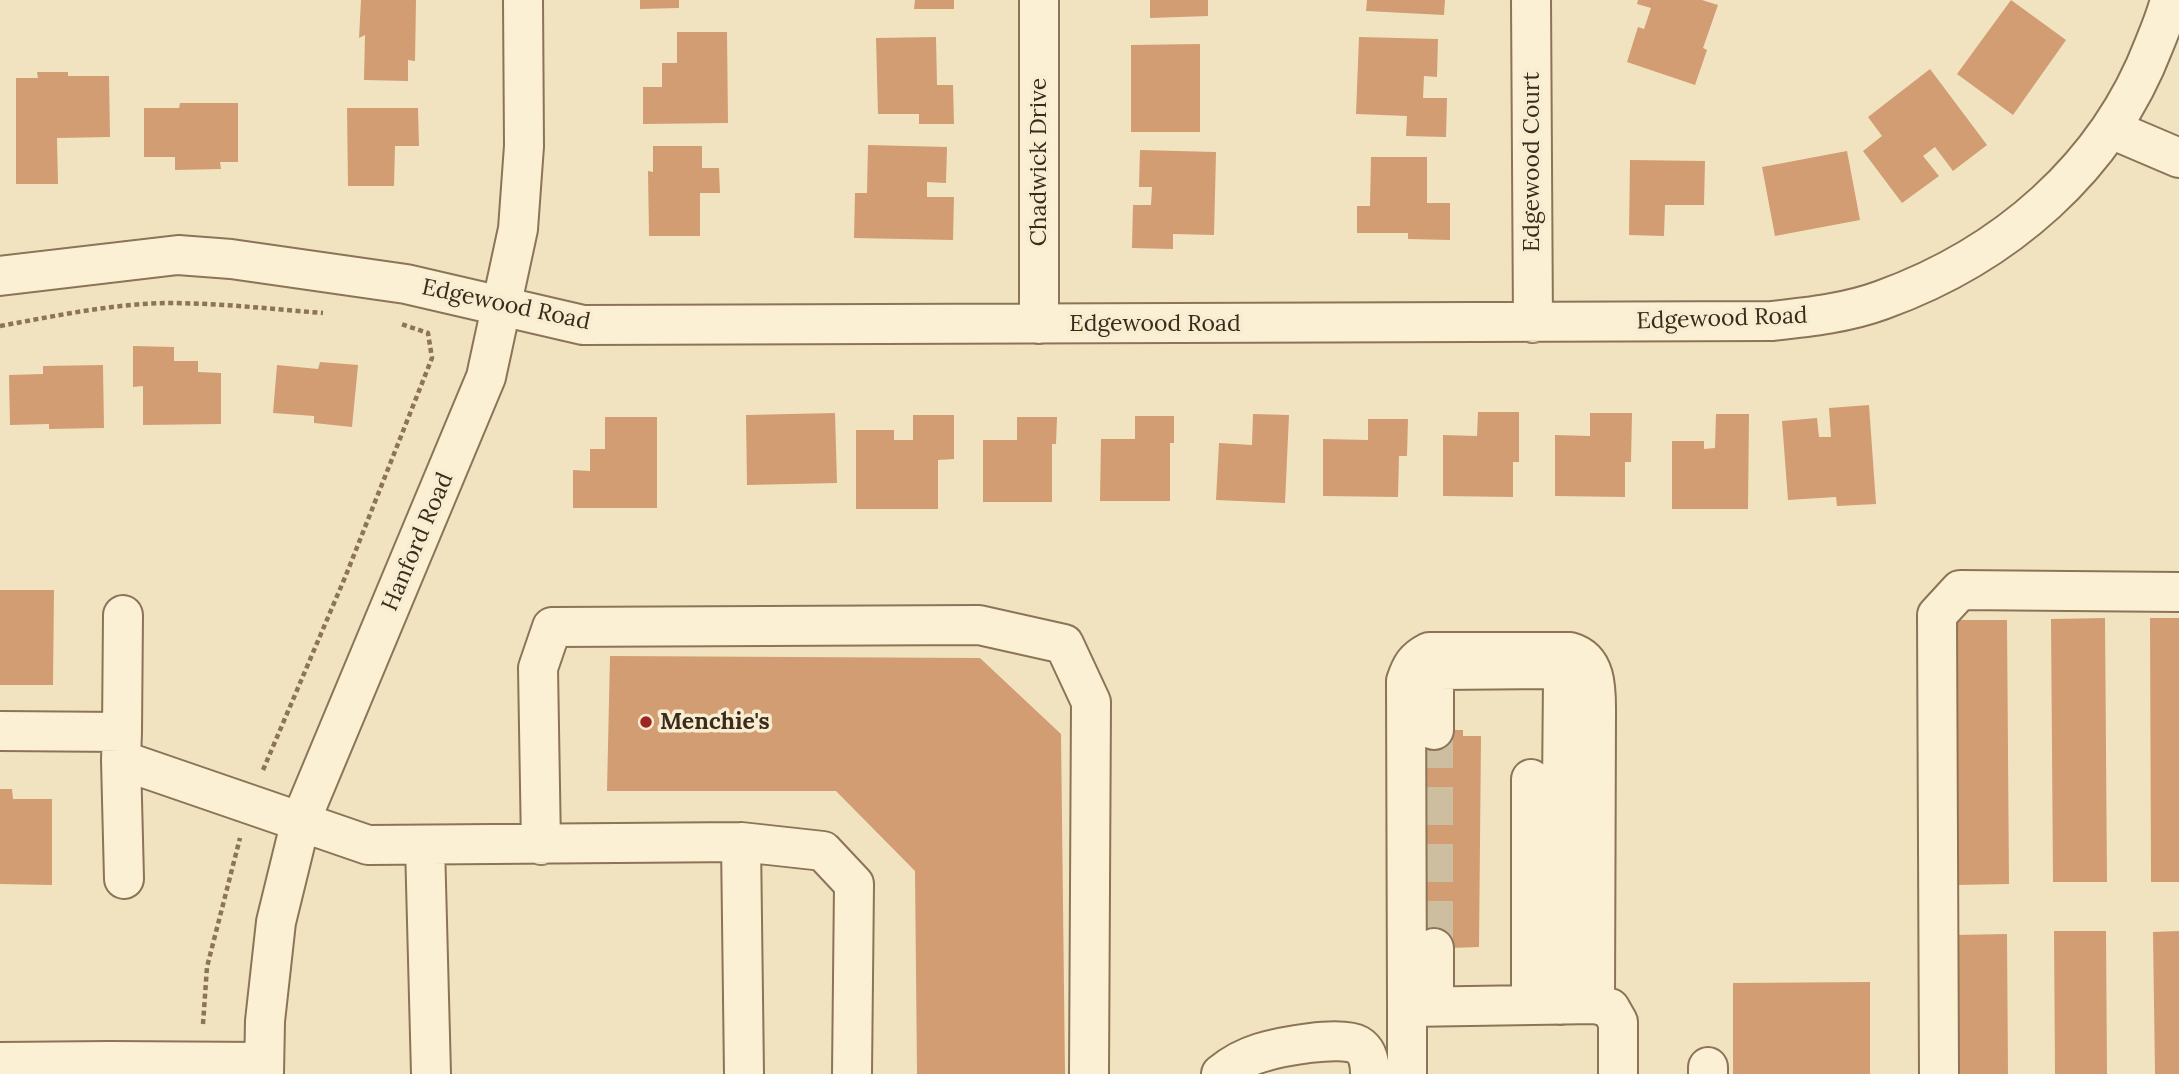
<!DOCTYPE html>
<html>
<head>
<meta charset="utf-8">
<style>
  body { margin:0 }
  canvas { display:block; background:#f1e3c0 }
</style>
</head>
<body>
<canvas width="2179" height="1074"></canvas>
<script>
const context = document.querySelector('canvas').getContext('2d');
context.lineJoin = 'round';
function fillPath(path, color) {
  context.fillStyle = color;
  context.fill(path, 'evenodd');
}
function trace(path, color, width, dash) {
  context.strokeStyle = color;
  context.lineWidth = width;
  context.lineCap = dash ? 'butt' : 'round';
  context.setLineDash(dash || []);
  context.stroke(path);
}
function write(font, color, halo, rows, align = 'center') {
  context.font = font + ' Lora,serif';
  context.lineWidth = 7;
  context.setLineDash([]);
  context.textBaseline = 'middle';
  context.strokeStyle = halo;
  context.fillStyle = color;
  for (const [text, x, y, turn = 0] of rows) {
    context.save();
    context.translate(x, y);
    context.rotate((+turn || 0) * Math.PI / 180);
    context.textAlign = isNaN(turn) ? turn : align;
    if (halo) context.strokeText(text, 0, 0);
    context.fillText(text, 0, 0);
    context.restore();
  }
}
fillPath(new Path2D(`
  M361,0h55l-1,61 -7,-1v21l-44,-1 1,-45 -6,3z
  M640,0h39v8l-39,1z
  M915,0h39v9h-40z
  M1150,0h58v16l-58,2z
  M1367,0h78l-1,15 -78,-4z
  M1638,0h64l16,5 -15,43 4,2 -12,35 -68,-23 11,-35 6,2 7,-21 -14,-4z
  M2011,0l55,40 -53,75 -56,-41z
  M677,32h50l1,91 -85,1v-37h19v-24h15z
  M936,37l1,48h16l1,39h-35v-10h-41l-2,-76z
  M1359,37l79,2 -1,38 -13,-1 -1,22h24l-1,39 -40,-1 1,-20 -51,-2z
  M1200,44v88h-69v-87z
  M1930,69l57,76 -34,26 -18,-24 -12,9 16,20 -37,27 -39,-52 19,-15 -14,-19z
  M37,72h31v4h41l1,61 -53,1 1,46h-42v-106h22z
  M180,103h58v59h-18l1,7 -46,1v-13h-31v-49h35z
  M347,108h71l1,38h-24l-1,40h-46z
  M868,145l79,2 -1,36 -19,-1v15h27l-1,43 -99,-2 1,-45h12z
  M653,146h49v22h17l1,25h-20v43h-51l-1,-65 5,1z
  M1140,150l76,2 -2,83 -41,-1v15l-41,-1 1,-43h18l1,-18h-13z
  M1847,151l13,69 -85,16 -13,-69z
  M1371,157h56v46h23v37l-42,-1v-6h-51v-27h13z
  M1630,160l75,1 -1,44h-39l-1,31 -35,-1z
  M133,346l41,1v14h24v11l23,1v51l-78,1v-39l-10,1z
  M320,362l38,3 -6,62 -38,-4v-7l-41,-3 4,-48 41,4z
  M103,365l1,63 -55,1v-5l-39,1 -1,-50 34,-1v-8z
  M1869,405l7,99 -39,2 -1,-9 -48,3 -6,-79 35,-3 2,19h12l-2,-29z
  M1478,412h41v50h-6v35l-70,-1v-61l34,1z
  M835,413l2,70 -90,2 -1,-70z
  M1590,413h42l-1,49h-6v35l-70,-1v-61l35,1z
  M1253,414l36,1 -4,88 -69,-3 3,-57 33,2z
  M1716,414h33l-1,95h-76v-68h32v8l11,-1z
  M913,415h41v44l-16,1v49h-82v-79h38v10h19z
  M1135,416h39v27h-4v58h-70l1,-62h34z
  M605,417h52v91h-84v-38l17,1v-22h15z
  M1017,417h40l-1,27h-4v58h-69v-62h34z
  M1368,419h40l-1,37h-8l-1,41 -75,-1v-57l45,1z
  M0,590h54l-1,95h-53z
  M2105,618l2,264h-54l-2,-263z
  M2150,618h29v264h-28z
  M1953,620h54l2,264 -53,1z
  M610,656l370,2 81,76 4,340h-148l-2,-203 -79,-80h-229z
  M1422,730h41v6h18l-2,211 -57,2z
  M0,789h12l1,10h39v86l-52,-1z
  M2054,931h52l1,143h-52z
  M2179,931v143h-24l-2,-142z
  M2007,934l1,140h-52l-1,-139z
  M1870,982v92h-137v-91z`), '#d29d73');
trace(new Path2D(`
  M1434,730v218`), '#ccbe9f', 38, [38, 19]);
const minor = new Path2D(`
  M1039,0v324
  M1531,0l2,323
  M2111,129l68,29
  M0,276l178,-21 53,4 175,25 177,41 1189,-4c37,-4 75,-8 110,-21 122,-44 225,-132 272,-255 6,-15 12,-29 16,-45
  M1434,730v-55l5,-5 110,-1 8,3 6,8 -3,325
  M0,731l122,1 -1,28 247,85 373,-3 82,9 31,33 -2,190
  M122,732l1,-117
  M121,760l3,119
  M741,842l3,232
  M425,845l6,229
  M541,845l-3,-177 14,-41 427,-2 85,19 27,58 -2,372
  M1531,1005v-226
  M1434,1006v-58
  M1407,1007l-1,-326c5,-15 9,-22 23,-29h141c28,8 26,39 26,63l-1,289
  M0,1062l109,-1
  M1708,1067v7
  M109,1074v-13l155,1
  M264,1074l1,-53 11,-99 25,-102 185,-443 32,-148 6,-83 -1,-146
  M1221,1074c11,-9 26,-17 39,-21 19,-6 81,-18 98,-8 10,6 12,18 12,29
  M1407,1074v-67l188,-3 15,4 8,14v52
  M1939,1074l-2,-459 23,-25 219,2`);
trace(minor, '#8b7457', 42);
trace(new Path2D(`
  M0,326c55,-10 111,-22 166,-23 53,0 105,6 157,10
  M263,770l83,-195 86,-217 -4,-25 -27,-9
  M203,1024l4,-57 33,-129`), '#8b7457', 4.5, [5, 3.5]);
trace(minor, '#fbf0d4', 38);
for (const [x, y, r, color] of [
  [646,722,7,"#9e2523"]
]) {
  const dot = new Path2D();
  dot.arc(x, y, r, 0, 2 * Math.PI);
  context.fillStyle = color;
  context.fill(dot);
  trace(dot, '#f8edd0', 2.5);
}
write('23px', '#3a2b1c', '#f8edd0', [
  ["Chadwick Drive",1039,162,-90],
  ["Edgewood Court",1532,162,-90],
  ["Edgewood Road",506,305,12],
  ["Edgewood Road",1722,319,-2],
  ["Edgewood Road",1155,324],
  ["Hanford Road",418,542,-67]
]);
write('bold 23px', '#3a2b1c', '#f8edd0', [
  ["Menchie's",660,722]
], 'left');
</script>
</body>
</html>
